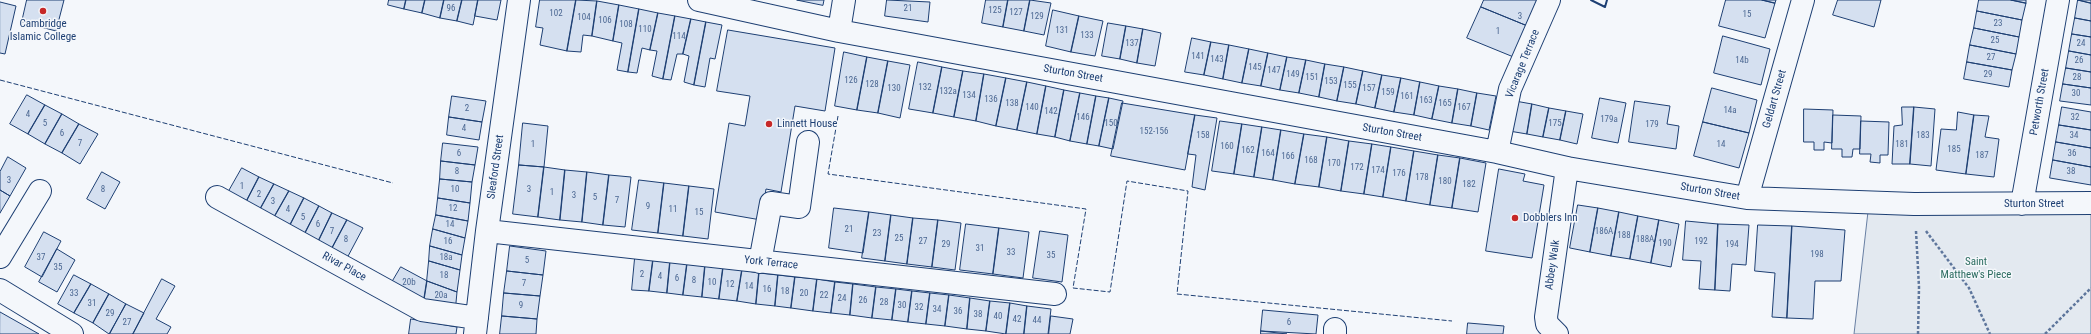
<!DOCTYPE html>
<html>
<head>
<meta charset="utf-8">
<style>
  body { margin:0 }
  canvas { display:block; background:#f4f7fb }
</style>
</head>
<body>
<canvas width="2091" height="334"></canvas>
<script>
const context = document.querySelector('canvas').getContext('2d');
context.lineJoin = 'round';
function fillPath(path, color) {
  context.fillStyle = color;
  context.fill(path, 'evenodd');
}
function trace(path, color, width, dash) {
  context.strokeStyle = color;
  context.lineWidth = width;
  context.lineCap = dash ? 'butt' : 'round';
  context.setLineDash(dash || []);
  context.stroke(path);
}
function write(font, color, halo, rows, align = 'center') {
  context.font = font + ' "Roboto Condensed",sans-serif';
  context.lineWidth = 3;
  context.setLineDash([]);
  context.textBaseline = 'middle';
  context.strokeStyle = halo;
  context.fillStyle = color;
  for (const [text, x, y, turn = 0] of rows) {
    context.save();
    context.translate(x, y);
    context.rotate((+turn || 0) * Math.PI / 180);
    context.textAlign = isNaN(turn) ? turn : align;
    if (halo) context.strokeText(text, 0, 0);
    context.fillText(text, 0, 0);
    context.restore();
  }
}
const green = new Path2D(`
  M2091,202v132h-237l15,-131z`);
fillPath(green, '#e3e9f0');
trace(green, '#687fa3', 1);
const building = new Path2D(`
  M27,0h37l-8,31 -34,-9z
  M389,0h17l-2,9 -16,-4z
  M406,0h19l-3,13 -18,-4z
  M425,0h19l-4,18 -18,-5z
  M444,0h18l-5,21 -17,-3z
  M462,0h16l-5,25 -16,-4z
  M478,0h23l-4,20 -22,-4z
  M540,0h36l-9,51 -27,-6 3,-17 -7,-1z
  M576,0l21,1 -5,35 -9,-1 -2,17 -14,-1z
  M797,0h27l-1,5z
  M887,0l43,2 -2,20 -43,-6z
  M986,0h22l-5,27 -21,-4z
  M1008,0h22l-6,31 -21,-4z
  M1030,0l21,3 -7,32 -20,-4z
  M1484,0h58l-12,27 -49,-20z
  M1726,0h36l13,3 -10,35 -46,-12z
  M1762,0h14l-1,3z
  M1838,0h43l-7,27 -41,-12z
  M1979,0h32l15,3 -4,17 -45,-9z
  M2011,0h15v3z
  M2078,0l13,3v18l-16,-3z
  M2078,0h13v3z
  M597,1l22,4 -6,36 -21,-5z
  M0,2l16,4 -11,48 -5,-1z
  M619,5l20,4 -11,63 -11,-2 5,-27 -9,-2z
  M1481,7l49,20 -14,31 -49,-20z
  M639,9l19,4 -8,37 -8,-2 -5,25 -9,-1z
  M1053,10l26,6 -8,36 -25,-6z
  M1977,11l45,9 -3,17 -45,-9z
  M658,13l17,3 -12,63 -11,-3 5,-25 -7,-1z
  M675,16l16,3 -8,35h-6l-6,26 -8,-1z
  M1079,16l24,5 -8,35 -24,-4z
  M2075,18l16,3v16l-19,-3z
  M691,19l15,3 -12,63 -10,-3 5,-26 -6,-2z
  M706,22l16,3 -7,34 -5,-1 -5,29 -11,-2z
  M1108,23l18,3 -6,33 -18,-3z
  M1126,26l17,3 -6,34 -17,-4z
  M1974,28l45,9 -3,17 -46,-9z
  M1143,29l18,4 -6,33 -18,-3z
  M728,30l107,18 -10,63 -30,-5 -14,86 -15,-3 -5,31 -46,-8 14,-89 16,3 5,-30 -33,-5z
  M2072,34l19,3v18l-22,-4z
  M1723,36l47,13 -9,36 -47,-12z
  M1192,38l19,4 -7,33 -19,-3z
  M1211,42l18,3 -6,34 -19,-4z
  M1229,45l20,4 -7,34 -19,-4z
  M1970,45l46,9 -4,16 -45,-8z
  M1249,49l19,4 -7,33 -19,-3z
  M2069,51l22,4v17l-25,-4z
  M844,52l23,5 -10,53 -22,-4z
  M1268,53l19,4 -7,33 -19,-4z
  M867,57l21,4 -10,52 -21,-3z
  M1287,57l19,3 -7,33 -19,-3z
  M1306,60l19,4 -6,33 -20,-4z
  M888,61l22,4 -10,53 -22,-5z
  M918,62l24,5 -9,46 -24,-4z
  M1967,62l45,8 -3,17 -45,-8z
  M1325,64l19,3 -7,34 -18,-4z
  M942,67l21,4 -9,46 -21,-4z
  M1344,67l19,4 -7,33 -19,-3z
  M2066,68l25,4v16l-28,-4z
  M963,71l21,3 -8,47 -22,-4z
  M1363,71l19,4 -7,33 -19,-4z
  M984,74l22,4 -10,48 -20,-5z
  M1382,75l19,3 -7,34 -19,-4z
  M1006,78l21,4 -10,48 -21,-4z
  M1401,78l19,4 -6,33 -20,-3z
  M1027,82l19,4 -9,48 -20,-4z
  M1420,82l19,4 -7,33 -18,-4z
  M2063,84l28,4v17l-31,-4z
  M1046,86l18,4 -9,47 -18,-3z
  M1439,86l19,3 -6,34 -20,-4z
  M1712,88l45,12 -8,33 -46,-11z
  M1458,89l19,4 -6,33 -19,-3z
  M1064,90l16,3 -10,48 -15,-4z
  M1080,93l16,3 -9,48 -17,-3z
  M1477,93l19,3 -7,34 -18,-4z
  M27,95l18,10 -17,29 -18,-10z
  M452,96l34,5 -4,21 -33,-5z
  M1096,96l13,2 -10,48 -12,-2z
  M1109,98l14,3 -10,48 -14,-3z
  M1600,98l26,5 -8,40 -26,-5z
  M1515,101l17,3 -5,30 -18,-3z
  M1635,101l35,5 -3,18 12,2 -3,23 -47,-7z
  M1122,103l73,12 -10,55 -74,-14z
  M1532,104l17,4 -6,29 -16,-3z
  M45,105l17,9 -17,30 -17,-10z
  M1902,107h12l-4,57h-18l2,-38 8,-1z
  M1914,107l21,2 -4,57 -21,-2z
  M2062,107l29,5v18l-32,-5z
  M1549,108l17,3 -6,29 -17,-3z
  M1804,109l29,1 -1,33 -8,-1v8h-10v-8h-10z
  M1566,111l17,3 -6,30 -17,-4z
  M1958,112l16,3 -8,59 -30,-4 5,-41 15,1z
  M62,114l17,10 -17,29 -17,-9z
  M1195,115l22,3 -12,72 -13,-3 4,-32 -8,-1z
  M1833,115l28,1 -1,33h-7l-1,8h-10v-8h-10z
  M1974,115l15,1 -4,21 14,2 -5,38 -28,-3z
  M449,117l33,5 -3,18 -32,-5z
  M1220,121l22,3 -8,50 -22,-3z
  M1861,121l28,1 -1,33h-8v8l-10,-1 1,-8h-11z
  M1703,122l46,11 -10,35 -45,-12z
  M523,123l25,3 -4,41 -25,-2z
  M79,124l19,10 -18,30 -18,-11z
  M1242,124l20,3 -8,50 -20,-3z
  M2059,125l32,5v18l-35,-6z
  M1262,127l19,3 -8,50 -19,-3z
  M1281,130l23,4 -9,50 -22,-4z
  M1304,134l23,3 -8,50 -24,-3z
  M1327,137l22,4 -8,50 -22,-4z
  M1349,141l23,3 -8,50 -23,-3z
  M2056,142l35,6v19l-38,-7z
  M443,143l35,4 -3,18 -34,-4z
  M1372,144l19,3 -8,50 -19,-3z
  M1391,147l23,4 -8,50 -23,-4z
  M1414,151l24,4 -8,50 -24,-4z
  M1438,155l22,3 -8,50 -22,-3z
  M8,157l18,11 -16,28 -10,-6v-18z
  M1460,158l26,5 -8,49 -26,-4z
  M2053,160l38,7v18l-41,-7z
  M441,161l34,4 -3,17 -32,-3z
  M519,165l25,2 -6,50 -25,-3z
  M544,167l21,3 -5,50 -22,-3z
  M242,168l17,9 -15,29 -19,-8z
  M1499,169l26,5 -2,7 21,4 -12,73 -46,-7z
  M565,170l22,2 -5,50 -22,-2z
  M102,172l18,10 -15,27 -18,-10z
  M587,172l22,3 -6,50 -21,-3z
  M609,175l22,2 -6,50 -22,-2z
  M259,177l15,7 -16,29 -14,-7z
  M440,179l32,3 -2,21 -32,-5z
  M639,180l25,3 -6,50 -26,-3z
  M664,183l25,3 -6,50 -25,-3z
  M274,184l15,7 -17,30 -14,-8z
  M689,186l25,3 -6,50 -25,-3z
  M0,190l10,6 -10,17z
  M289,191l15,7 -16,31 -16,-8z
  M304,198l15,8 -16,31 -15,-8z
  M438,198l32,5 -2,18 -32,-6z
  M1578,205l20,3 -8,44 -20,-4z
  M319,206l13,7 -15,31 -14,-7z
  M834,208l35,4 -6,41 -34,-5z
  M1598,208l21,4 -8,44 -21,-4z
  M869,212l22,3 -6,46 -23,-3z
  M1619,212l19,4 -8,43 -19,-3z
  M332,213l15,7 -17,32 -13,-8z
  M436,215l32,6 -3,17 -32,-9z
  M891,215l22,3 -6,46 -22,-3z
  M1638,216l21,4 -8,43 -21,-4z
  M913,218l25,2 -6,47 -25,-3z
  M347,220l16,8 -17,32 -16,-8z
  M938,220l23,3 -6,47 -23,-3z
  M1659,220l20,4 -8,43 -20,-4z
  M1686,221l32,3 -3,66 -16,-1 2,-28 -18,-1z
  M966,224l33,4 -6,46 -33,-4z
  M1718,224l31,1 -3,40 -14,-1 -2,27 -15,-1z
  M1758,225l34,1 -5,92 -15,-1 3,-44 -20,-2z
  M1792,226l53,4 -4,51h-26l-2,38 -26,-1z
  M999,228l30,4 -6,46 -30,-4z
  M433,229l32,9 -3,17 -32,-9z
  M1040,231l28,4 -6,47 -29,-4z
  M44,232l17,9 -19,36 -17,-10z
  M430,246l32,9 -2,15 -31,-9z
  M510,246l36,5 -3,24 -36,-4z
  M57,249l18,11 -18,32 -18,-10z
  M635,258l18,2 -4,31 -17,-1z
  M653,260l17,2 -3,31 -18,-2z
  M429,261l31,9 -3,22 -30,-11z
  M670,262l17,2 -4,31 -16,-2z
  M687,264l18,2 -3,31 -19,-2z
  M705,266l18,2 -4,31 -17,-2z
  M401,267l26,14 -3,19 -33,-16z
  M723,268l19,2 -5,31 -18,-2z
  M742,270l17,3 -3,31 -19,-3z
  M507,271l36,4 -3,21 -36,-3z
  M759,273l19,2 -3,31 -19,-2z
  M74,275l17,9 -17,29 -16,-9z
  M778,275l17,2 -4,31 -16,-2z
  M795,277l22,2 -4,32 -22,-3z
  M162,279l13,7 -19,33 15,8 -4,7h-34z
  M817,279l18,3 -4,31 -18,-2z
  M427,281l30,11 -2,21 -31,-13z
  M835,282l18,2 -3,31 -19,-2z
  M91,284l18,10 -16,29 -19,-10z
  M853,284l23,3 -4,31 -22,-3z
  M876,287l20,2 -4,31 -20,-2z
  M896,289l16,2 -4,31 -16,-2z
  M912,291l18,2 -4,31 -18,-2z
  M504,293l36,3 -3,23 -35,-3z
  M930,293l19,2 -4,31 -19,-2z
  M109,294l17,10 -17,30 -16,-11z
  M949,295l21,3 -3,31 -22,-3z
  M970,298l20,3 -4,30 -19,-2z
  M990,301l20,2 -4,31 -20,-3z
  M1010,303l17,3 -3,28h-18z
  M126,304l18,9 -11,21h-23z
  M1027,306l24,3 -3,25h-24z
  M1263,310l55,5 -2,19 -55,-3z
  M0,312l39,22h-39z
  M502,316l35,3 -1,15h-36z
  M1051,316l22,3 -3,15h-21z
  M411,319l46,8 -1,7h-47z
  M1468,323l36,3 -1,8h-36z
  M1261,331l26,3h-26z`);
fillPath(building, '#d5e0f0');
trace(building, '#1d3f73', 1);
const minor = new Path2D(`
  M699,0l140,31 658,121 70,16 180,30 167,6 177,-1
  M839,31l5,-31
  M1497,152l13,-63 39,-89
  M217,197l205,113 55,8
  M1747,198l56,-198
  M2022,204l36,-204
  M487,231l568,63
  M0,257l40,-66
  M760,262l11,-59 28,4 9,-65
  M0,290l72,44
  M475,334l12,-103 32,-231
  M1335,334v-5
  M1557,334l-10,-10 -1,-7 21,-149`);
trace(minor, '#1d3f73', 24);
trace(new Path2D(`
  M1916,231l3,56 -1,47
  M1926,231l43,57 21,46
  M2045,334l46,-46`), '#5e769c', 2.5, [3, 2]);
trace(minor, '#f4f7fb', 22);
trace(new Path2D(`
  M0,80l393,103
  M838,116l-10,58 258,35 -13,79 37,4 17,-111 61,10 -11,103 275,27`), '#1d3f73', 1, [5, 2]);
trace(new Path2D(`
  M1591,0l14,7 2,-7`), '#1d3f73', 2);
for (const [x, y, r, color] of [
  [43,11,4,"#c62828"],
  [769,124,4,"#c62828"],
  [1515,218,4,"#c62828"]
]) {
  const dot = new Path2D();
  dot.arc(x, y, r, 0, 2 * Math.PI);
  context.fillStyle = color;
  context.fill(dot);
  trace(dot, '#f4f7fb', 1.5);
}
write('9px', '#4b6792', null, [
  ["96",451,9],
  ["21",908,9],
  ["125",995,11],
  ["127",1016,13],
  ["102",556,14],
  ["15",1747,15],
  ["129",1037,17],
  ["3",1520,17],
  ["104",584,18],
  ["106",605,21],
  ["23",1998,24],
  ["108",626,25],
  ["110",645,30],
  ["131",1062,31],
  ["1",1498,32],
  ["133",1087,36],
  ["114",679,37],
  ["25",1995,41],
  ["137",1132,44],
  ["24",2081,44],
  ["141",1198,57],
  ["27",1991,58],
  ["143",1217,60],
  ["14b",1742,61],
  ["26",2079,61],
  ["145",1255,68],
  ["147",1274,71],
  ["149",1293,75],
  ["29",1988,75],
  ["151",1312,78],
  ["28",2077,78],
  ["126",851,81],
  ["153",1331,82],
  ["128",872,85],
  ["155",1350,86],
  ["132",925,88],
  ["130",894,89],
  ["157",1369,89],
  ["132a",948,92],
  ["159",1388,93],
  ["30",2076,94],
  ["134",969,96],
  ["161",1407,97],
  ["136",991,100],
  ["163",1426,101],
  ["138",1012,104],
  ["165",1445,104],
  ["140",1032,108],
  ["167",1464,108],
  ["2",467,109],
  ["14a",1730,111],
  ["142",1051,112],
  ["4",28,115],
  ["146",1083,118],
  ["32",2075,118],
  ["179a",1609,120],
  ["5",45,124],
  ["150",1111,124],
  ["175",1555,124],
  ["179",1652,125],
  ["4",464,129],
  ["152-156",1154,132],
  ["6",62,134],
  ["158",1203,136],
  ["183",1923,136],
  ["34",2074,136],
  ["7",80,144],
  ["1",533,145],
  ["14",1721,145],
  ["181",1902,145],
  ["160",1227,147],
  ["185",1954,150],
  ["162",1248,151],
  ["6",459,154],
  ["164",1268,154],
  ["36",2072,154],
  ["187",1982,156],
  ["166",1288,157],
  ["168",1311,161],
  ["170",1334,164],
  ["172",1357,168],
  ["174",1378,171],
  ["8",457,172],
  ["38",2071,172],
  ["176",1399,174],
  ["178",1422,178],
  ["3",9,181],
  ["180",1445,182],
  ["182",1469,185],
  ["1",242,187],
  ["8",103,190],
  ["10",455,190],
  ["3",529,190],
  ["1",552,193],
  ["2",259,195],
  ["3",574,196],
  ["5",595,198],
  ["7",617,201],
  ["3",273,202],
  ["9",648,207],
  ["12",453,209],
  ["4",288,210],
  ["11",673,210],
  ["15",699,213],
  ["5",303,218],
  ["6",318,225],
  ["14",450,225],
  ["21",849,230],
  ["7",332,232],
  ["186A",1604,232],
  ["23",877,234],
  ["188",1624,236],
  ["25",899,239],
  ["8",346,240],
  ["188A",1645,240],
  ["16",448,242],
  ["27",923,242],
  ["192",1701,242],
  ["190",1665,244],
  ["29",946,245],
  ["194",1732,245],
  ["31",980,249],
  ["33",1011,253],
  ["198",1817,255],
  ["35",1051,256],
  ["37",41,258],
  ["18a",446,258],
  ["5",527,261],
  ["35",58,268],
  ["2",642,275],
  ["18",444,276],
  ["4",660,277],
  ["6",677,279],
  ["8",694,281],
  ["20b",409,283],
  ["10",712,283],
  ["7",524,284],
  ["12",730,285],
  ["14",749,287],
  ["16",767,290],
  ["18",785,292],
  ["33",74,294],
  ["20",804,294],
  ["20a",441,296],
  ["22",824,296],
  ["24",842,299],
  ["26",863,301],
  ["28",884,303],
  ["31",92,304],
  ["9",521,306],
  ["30",902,306],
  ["32",919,308],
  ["34",937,310],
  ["36",958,312],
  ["29",110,314],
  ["38",978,315],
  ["40",998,317],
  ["42",1017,320],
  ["44",1037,321],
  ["27",127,323],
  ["6",1289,323]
]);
write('11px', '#1d3f73', '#f4f7fb', [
  ["Cambridge",43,24,"center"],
  ["Islamic College",43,37,"center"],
  ["Linnett House",777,124],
  ["Dobblers Inn",1523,218]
], 'left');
write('11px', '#1d3f73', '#f4f7fb', [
  ["Vicarage Terrace",1523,64,-68],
  ["Sturton Street",1073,74,10],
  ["Geldart Street",1775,99,-74],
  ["Petworth Street",2040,102,-80],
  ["Sturton Street",1392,133,10],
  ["Sleaford Street",496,167,-82],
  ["Sturton Street",1710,192,10],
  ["Sturton Street",2034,204],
  ["York Terrace",771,263,6],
  ["Abbey Walk",1553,265,-82],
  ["Rivar Place",344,267,29]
]);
write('11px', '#2c6c60', '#f4f7fb', [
  ["Saint",1976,262],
  ["Matthew's Piece",1976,275]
]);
</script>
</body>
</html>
